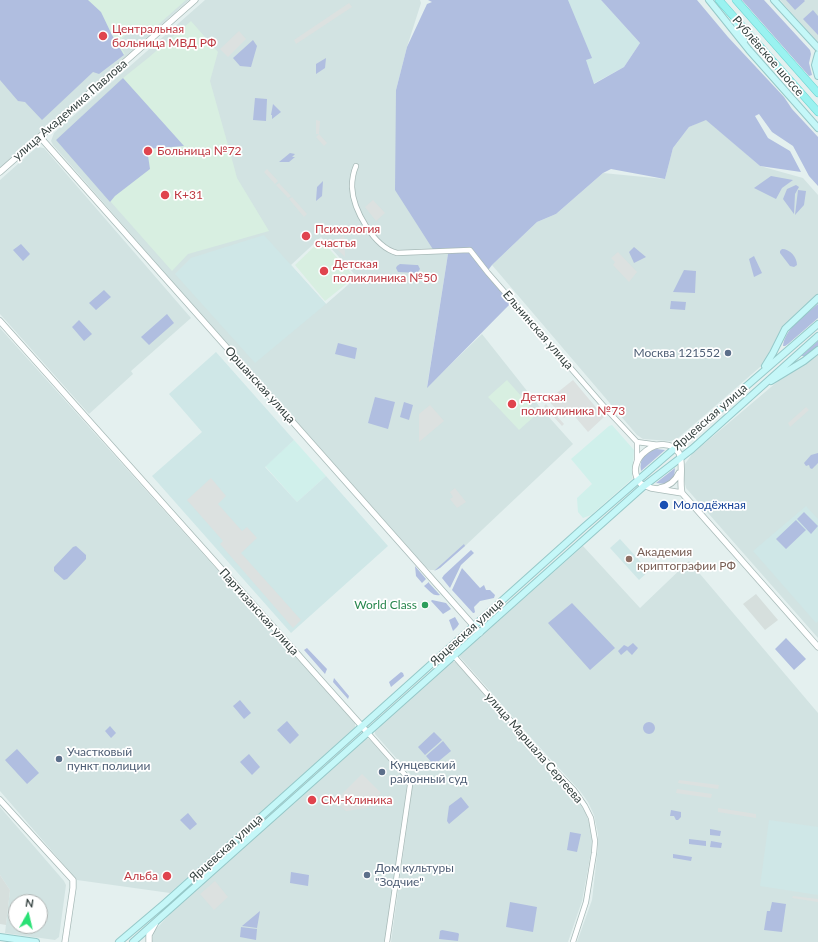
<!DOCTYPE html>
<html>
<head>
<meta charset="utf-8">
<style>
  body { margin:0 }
  #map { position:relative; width:818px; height:942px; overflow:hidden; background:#e4f0ef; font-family:Lato,sans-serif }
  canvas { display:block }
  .north { position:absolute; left:8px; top:894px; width:40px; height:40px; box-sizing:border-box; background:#fff; border:1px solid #aeb3b2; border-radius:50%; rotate:8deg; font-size:11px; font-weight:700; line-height:16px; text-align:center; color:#34413f }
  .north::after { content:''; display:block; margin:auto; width:14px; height:18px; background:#29e175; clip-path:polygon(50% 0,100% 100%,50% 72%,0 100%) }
</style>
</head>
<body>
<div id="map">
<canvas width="818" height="942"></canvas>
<div class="north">N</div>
</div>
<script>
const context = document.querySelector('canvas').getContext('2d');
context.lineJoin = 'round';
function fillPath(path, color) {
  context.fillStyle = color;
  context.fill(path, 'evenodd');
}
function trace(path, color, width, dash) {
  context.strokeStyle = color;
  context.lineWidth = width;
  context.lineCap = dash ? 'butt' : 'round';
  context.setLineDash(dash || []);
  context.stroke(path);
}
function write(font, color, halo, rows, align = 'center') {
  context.font = font + ' Lato,sans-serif';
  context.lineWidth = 3.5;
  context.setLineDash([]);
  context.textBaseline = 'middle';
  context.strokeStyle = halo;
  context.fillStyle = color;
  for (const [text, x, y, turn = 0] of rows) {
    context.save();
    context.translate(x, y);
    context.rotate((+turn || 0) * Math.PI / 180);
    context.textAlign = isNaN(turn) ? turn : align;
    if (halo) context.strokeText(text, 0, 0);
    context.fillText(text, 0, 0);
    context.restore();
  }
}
fillPath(new Path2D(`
  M0,0h189l-189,168z
  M205,0h215l1,3 -14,44 -11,43 52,164 -21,133 55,-53 57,72 34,38 -108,102 -28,24h-7l-4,-3 -255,-287 -118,-135 -2,-4 3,-8zM321,237l36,40 -31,27 -35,-39z
  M780,0h38v43z
  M706,119l54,47 43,12 15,17v99l-34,32 -4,6 -8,21 -5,8 -90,78 -7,2 -27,-2 -6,-4 -145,-170 45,-43 19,-8 47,-41 62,6 8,-31 16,-21z
  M37,147l7,1 147,170 -60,53 2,3 -44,40 -89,-100v-134z
  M0,328l355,395v6l-185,164 -93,-13 -77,-89z
  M818,354v284l-132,-150 -3,-12 2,-12 7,-10 92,-78 24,-14z
  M583,546l57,62 49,-47 129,152v229h-241l15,-42 6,-53v-13l-4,-19 -6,-13 -8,-11 -47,-51 -73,-83v-2z
  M452,662h4l61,71 54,60 14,18 6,17 1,13 -1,11 -9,49 -14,41h-177l22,-160 -2,-7 -36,-41v-4z
  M366,738l3,1 37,41 1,5 -22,157h-233l2,-11 20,-21z
  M0,807l64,74 2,4 -7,52 -4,3 -50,-7 5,-43 -10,-15zM16,902h24v24h-24z`), '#d2e3e2');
fillPath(new Path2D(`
  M612,425l22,25 -2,29 -41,36 -8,3 -5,-6 -1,-14 15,-14 -21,-25 38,-33z
  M294,440l32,36 -29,26 -32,-36z`), '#d0f0eb');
fillPath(new Path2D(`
  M756,594l22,26 -13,10 -22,-26z
  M0,875l10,15 -4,35 -6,-1z`), '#d6dfdd');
fillPath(new Path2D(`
  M475,0h126l39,43 -16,24 -31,17z
  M264,235l62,69 -71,59 -80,-89 16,-16z
  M216,352l78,88 -29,27 32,35 29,-26 62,70 -97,87 -139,-157 50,-44 -33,-38z
  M806,506l12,13v102l-2,2 -63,-72z
  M620,539l29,32 -10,9 -29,-32z
  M769,820l49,7v68l-58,-9z`), '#cfe7e7');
fillPath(new Path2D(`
  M52,0h134l-36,32 -15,-5 -17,15 7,12 -18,12z
  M191,21l27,31 -8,29 23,82 4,15 32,53 -81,23 -16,17 -116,-131 67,-62 25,-20z
  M321,240l34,37 -30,24 -30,-36z
  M507,380l30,34 -18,16 -31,-33z`), '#d8efe1');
fillPath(new Path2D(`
  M0,0h88l13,12 11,23 12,20 -25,19 -6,-2 -51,48 -17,-18 -7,-1 -18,-21z
  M428,0h140l24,58 -6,2 8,24 30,-17 16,-24 -39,-43h96l31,37 56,60 8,12 26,28v49l-9,-10 -16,-30 -21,-14 -13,-18 -4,2 13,22 22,13 11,21 -41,-6 -54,-46 -17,7 -16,21 -8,31 -54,-10 -8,4 -47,41 -19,8 -45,43 -6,8 26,29 -85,86 21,-134h-14v-3l-39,-61 1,-100 11,-43 20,-43 5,-2z
  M742,0h22l46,50 1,4 -2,9 3,12 -3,1z
  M786,0h18l1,1 -10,9z
  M813,10l5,6v19l-15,-16z
  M253,40l4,6 -6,21 -11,-1 -7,-8z
  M326,58l-1,10 -9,6v-10z
  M123,78l61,68 -37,3 3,20 -35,27 -5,6 -54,-62z
  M255,98l12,1 -1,22 -13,-1z
  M273,104l8,8 -9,7v-4h-1z
  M290,153l5,1 -3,3h3l-6,5h-10z
  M771,176l22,4 -11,8 -6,11 -22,-11z
  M323,181l-1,15 -6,5 1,-14z
  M796,185l3,2 -4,7 -1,20 -11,-15 4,-10z
  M798,190l8,1 -2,14 -9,10z
  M21,244l9,10 -7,7 -10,-11z
  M634,247l12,10 -12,6 -5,-11z
  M782,249c8,0 15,8 15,16l-3,2 -4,-1 -10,-13v-2z
  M754,256l8,17 -8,4 -5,-18z
  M400,264l16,1h2l2,4 -3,4 -19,-1 -2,-4 1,-2z
  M684,270l12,1 -1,22 -22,-1z
  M104,290l7,7 -15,13 -7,-7z
  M671,301l15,1 -1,8 -15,-1z
  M818,304v14l-30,26 -3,2h-2c2,-18 22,-31 35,-42z
  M167,314l7,9 -25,22 -8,-8z
  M79,320l13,14 -8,7 -12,-14z
  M818,341v5l-13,10h-4z
  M338,343l19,5 -2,11 -20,-5z
  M375,397l20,5 -7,27 -20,-6z
  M404,402l9,3 -4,15 -9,-3z
  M656,449l9,1 -24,21c-2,-13 4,-19 15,-22z
  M818,453v10l-6,6 -2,-1 -1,-3 -3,1 -2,-3 7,-8z
  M675,468l-1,10 -8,6 -10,-1z
  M804,512l14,14 -7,8 -14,-15z
  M796,520l10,10 -20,19 -10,-10z
  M464,544l1,2 -25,22 -6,3z
  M76,546l10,9v4l-19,20 -3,1 -10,-9v-4l19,-20z
  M471,550l3,3 -13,12 -11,23 -8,-10 2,-3z
  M415,566l11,13 -4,4 -6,-7z
  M462,568l18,20 4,-3 2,5h4l5,5 -1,3 -14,3 -6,6 1,5 -1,1h-1l-21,-23z
  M429,582v1l11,12c-7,2 -11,-5 -16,-9z
  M432,600l14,3 5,6 -8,5 -12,-13z
  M572,603l43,45 -25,22 -42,-47z
  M455,617l4,7 -2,3 -4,4 -4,-11z
  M786,638l20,21 -12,11 -19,-21z
  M633,643l5,5 -6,7 -5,-5 -6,5 -3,-4 6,-6 4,2z
  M307,648l20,21 -2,5 -21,-24z
  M401,672l2,1 1,3 -13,11 -2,-5z
  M334,678l15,18 -1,3 -15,-17z
  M240,700l11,13 -7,6 -11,-13z
  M287,721l12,14 -9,9 -13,-14z
  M643 728a6 6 0 1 1 12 0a6 6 0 1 1-12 0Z
  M110,726l6,7 -5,5 -6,-7z
  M434,732l8,8 -17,15 -7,-8z
  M443,741l8,10 -17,14 -8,-9z
  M17,749l22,24 -12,11 -22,-24z
  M249,754l11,13 -8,8 -12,-13z
  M461,797l8,10 -20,17 -2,-3 2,-15z
  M671,810l10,2v5l-3,3h-2l-2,-4h-4z
  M188,813l9,11 -7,6 -10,-10z
  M710,829l11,2 -1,5 -10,-1z
  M570,832l11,2 -4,18 -10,-2z
  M689,839l17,2v5l-17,-2z
  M711,841l11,2 -1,5 -11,-1z
  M673,854l19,3 -1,4 -18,-3z
  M291,872l18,3 -1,11 -18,-3z
  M510,902l27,5 -4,25 -27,-5z
  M772,902l14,2 -4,28 -18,-2 3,-19h3z
  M260,911l-3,17 -15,-2z
  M241,927l16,2 -1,11 -16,-3z
  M442,930l16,3 1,1 -1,7 -19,-2 1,-8z`), '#b0bee0');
fillPath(new Path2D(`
  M349,3l3,4 -56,37 -2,-4z
  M239,31l7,8 -18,18 -8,-8z
  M316,120l4,1 -1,13 8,9 -3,3 -8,-9 3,-3h-3z
  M267,169l11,12 -3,3 -11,-12z
  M279,183l12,13 -3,2 -12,-13z
  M292,197l15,17 -3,3 -15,-18z
  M373,200l12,13 -9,8 -11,-14z
  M344,235l1,22 -13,-13z
  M618,252l19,20 -8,10 -16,-17 2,-3 -4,-4z
  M573,380l31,37 -16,15 -17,-20 -7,6 -16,-18z
  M546,404l18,20 -2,2 -18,-20z
  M430,405l14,16 -25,21v-28z
  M806,407l3,3 -19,17 -2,-4z
  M211,478l15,18 -8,8 24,27 5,-4 10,11 -16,15 60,67 -8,8 -73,-84 3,-3 -36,-41z
  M455,488l11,14 -9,6 -7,-9 3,-2 -3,-5z
  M362,774l19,19 -14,15 -21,3 -11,-10z
  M679,780l40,5 -1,4 -40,-6z
  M677,789l35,5 -1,4 -35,-5z
  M718,808l38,6v4l-38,-6z
  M215,881l13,16 -14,13 -14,-16z
  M793,896l25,3v3l-26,-4z`), '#dce1e0');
const minor = new Path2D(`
  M356,166c-3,7 -4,14 -4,21 1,23 22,60 45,66l73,-3 18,23 120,138 29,31
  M637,442l22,3
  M637,462v-20
  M454,656l94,107 26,27 11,16 6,12 4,23 -1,12 -8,49 -13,40
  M368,733l39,44 3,8 -23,157`);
const tertiary = new Path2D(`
  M40,137l440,496
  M0,172l195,-172
  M0,321l368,412
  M660,488c9,-2 15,-6 19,-15
  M682,493l-31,-5 -10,-4c-21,-25 23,-54 38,-31 5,9 0,29 3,40l136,154
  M0,800l73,80v8l-8,54
  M149,942v-7l6,-11`);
const secondary = new Path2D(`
  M709,0l40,50 69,78
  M774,0l44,48
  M735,20l9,21
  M818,54l-3,11 3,11
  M765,366l8,-13 12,-24 33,-31
  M771,381l33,-20 14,-11
  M0,937l36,5
  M119,942l46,-39 419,-376 234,-203
  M133,942l511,-456 48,-37 126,-113`);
const primary = new Path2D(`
  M719,0l99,112
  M736,0l82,93`);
trace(minor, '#a8bab8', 6);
trace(tertiary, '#a8bab8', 7);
trace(secondary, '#96c8c8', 8);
trace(primary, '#6cd5d1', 8);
trace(minor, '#fff', 4.5);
trace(tertiary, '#fff', 5.5);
trace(secondary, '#c5f7f8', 6);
trace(primary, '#9af2f0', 7);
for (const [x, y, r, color] of [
  [103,36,5,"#e0444e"],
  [148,151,5,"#e0444e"],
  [165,195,5,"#e0444e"],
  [306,236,5,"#e0444e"],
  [324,271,5,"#e0444e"],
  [728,353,4,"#5c6f8a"],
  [512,404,5,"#e0444e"],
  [664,505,5,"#1a4fb4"],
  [629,559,4,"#8d6e63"],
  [425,605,4,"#2e9e5b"],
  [59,759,4,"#5c6f8a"],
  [382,772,4,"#5c6f8a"],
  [312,800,5,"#e0444e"],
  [367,875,4,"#5c6f8a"],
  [167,876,5,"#e0444e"]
]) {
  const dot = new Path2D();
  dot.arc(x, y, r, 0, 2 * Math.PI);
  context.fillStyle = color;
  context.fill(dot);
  trace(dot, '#fff', 1.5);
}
write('12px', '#be3a42', '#fff', [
  ["Центральная",112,29],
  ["больница МВД РФ",112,43],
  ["Больница №72",157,151],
  ["К+31",174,195],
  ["Психология",315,229],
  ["счастья",315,243],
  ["Детская",333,264],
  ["поликлиника №50",333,278],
  ["Детская",521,397],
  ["поликлиника №73",521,411],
  ["СМ-Клиника",321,800],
  ["Альба",158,876,"right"]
], 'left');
write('12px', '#34413f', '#fff', [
  ["Рублёвское шоссе",768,56,49],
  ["улица Академика Павлова",70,110,-41],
  ["Ельнинская улица",538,330,49],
  ["Оршанская улица",260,385,48],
  ["Ярцевская улица",710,417,-41],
  ["Партизанская улица",259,612,48],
  ["Ярцевская улица",467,632,-42],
  ["улица Маршала Сергеева",534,748,49],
  ["Ярцевская улица",226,848,-42]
]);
write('12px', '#4e5e75', '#fff', [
  ["Москва 121552",720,353,"right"],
  ["Участковый",67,752],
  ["пункт полиции",67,766],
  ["Кунцевский",390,765],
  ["районный суд",390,779],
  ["Дом культуры",375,868],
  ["\"Зодчие\"",375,882]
], 'left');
write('12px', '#164399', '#fff', [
  ["Молодёжная",673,505]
], 'left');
write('12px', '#785e54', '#fff', [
  ["Академия",637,552],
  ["криптографии РФ",637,566]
], 'left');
write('12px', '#27864d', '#fff', [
  ["World Class",417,605]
], 'right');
</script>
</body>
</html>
